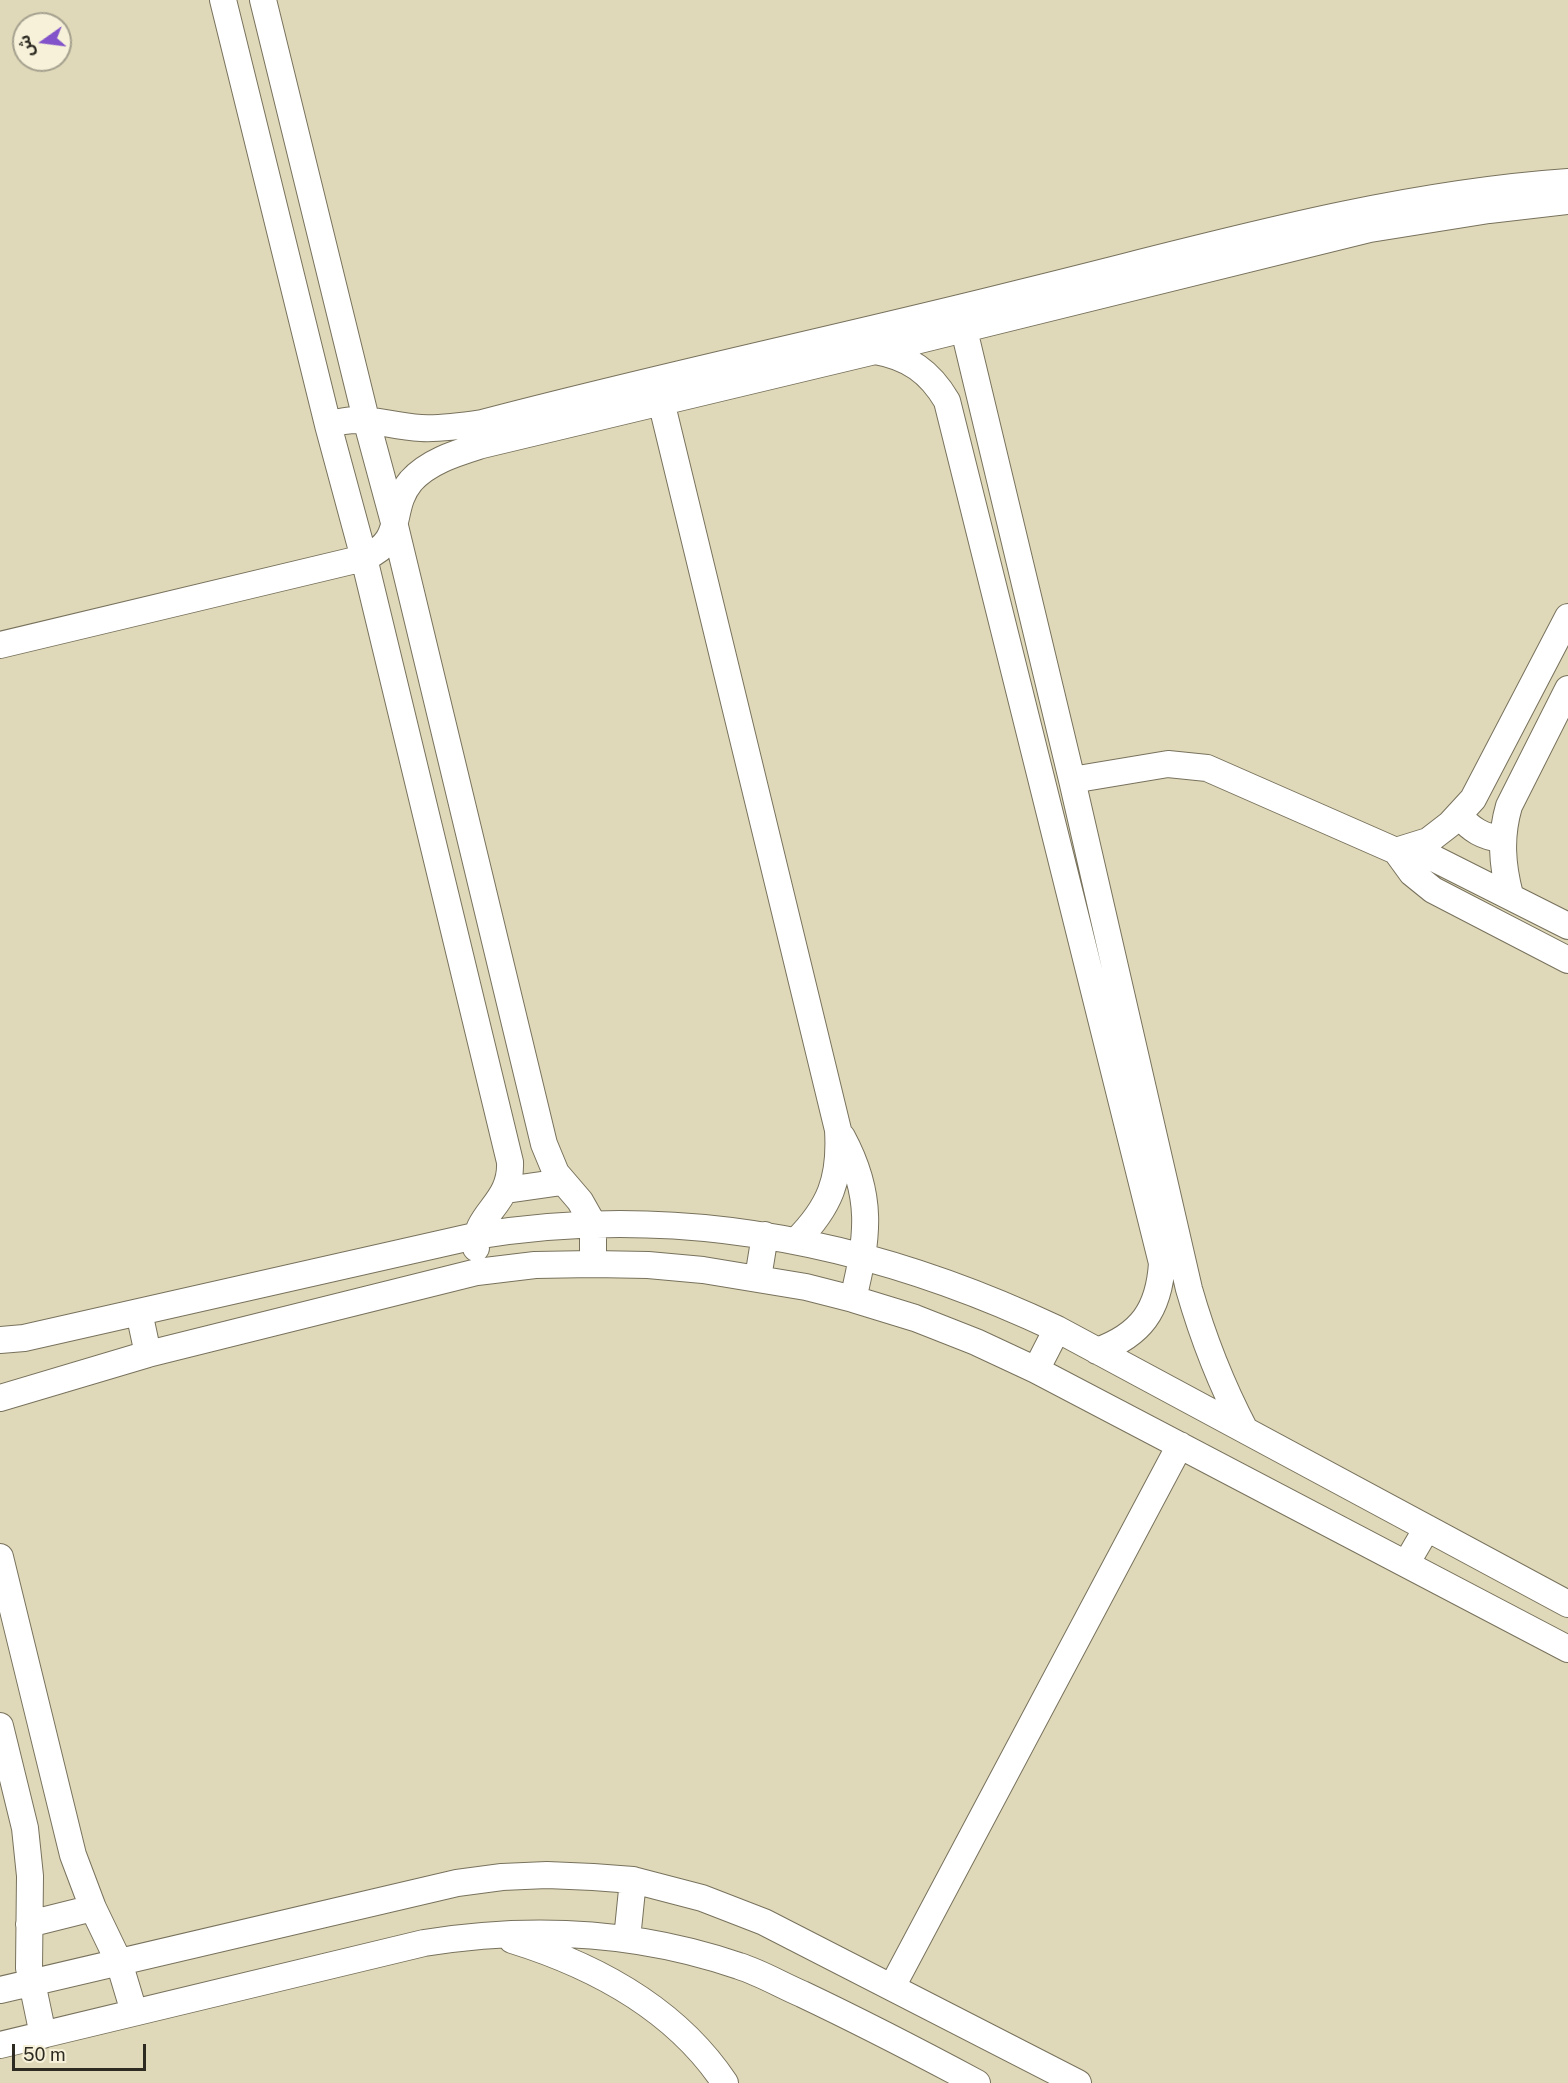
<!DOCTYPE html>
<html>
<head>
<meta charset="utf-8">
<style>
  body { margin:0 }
  #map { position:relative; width:1568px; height:2083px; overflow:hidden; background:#e9e3cb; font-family:"Public Sans","Noto Sans Arabic",sans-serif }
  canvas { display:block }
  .north { position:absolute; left:12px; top:12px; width:60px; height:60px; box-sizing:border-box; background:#f6f1d8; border:2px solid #a5a18f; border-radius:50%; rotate:256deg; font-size:16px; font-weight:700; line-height:24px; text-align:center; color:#2c2a21 }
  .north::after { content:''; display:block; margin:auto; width:21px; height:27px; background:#8252ca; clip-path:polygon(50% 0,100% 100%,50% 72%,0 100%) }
  .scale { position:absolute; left:12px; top:2044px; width:134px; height:27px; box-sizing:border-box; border:3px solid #2c2a21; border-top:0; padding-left:8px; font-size:18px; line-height:21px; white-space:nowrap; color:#2c2a21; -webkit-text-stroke:4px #f6f1d8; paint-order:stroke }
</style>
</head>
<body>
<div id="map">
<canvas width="1568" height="2083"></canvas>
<div class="north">ش</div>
<div class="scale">50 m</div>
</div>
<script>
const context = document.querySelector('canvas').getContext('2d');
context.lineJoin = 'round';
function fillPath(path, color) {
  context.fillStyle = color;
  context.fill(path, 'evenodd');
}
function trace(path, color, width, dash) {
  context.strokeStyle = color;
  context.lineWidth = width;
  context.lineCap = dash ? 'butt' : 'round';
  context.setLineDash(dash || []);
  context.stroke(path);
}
fillPath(new Path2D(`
  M0,0h1568v2083h-1568zM24,24h36v36h-36z`), '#e0d9b9');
const minor = new Path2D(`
  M223,0l105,425 36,133 146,604c2,42 -36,51 -34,86
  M263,0l103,419 29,107 149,618 12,29 24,28 13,23v40
  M960,313l112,467 117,509c14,49 32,95 56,141
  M875,351c34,6 55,21 72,50l215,862c-3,47 -21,72 -65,88
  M661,401l177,729c3,49 -8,77 -42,111
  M328,425c37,-12 56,1 93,3 20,1 41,-2 61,-5 178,-47 359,-85 538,-130 181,-44 362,-98 548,-111
  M0,645l364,-87c43,-18 23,-48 47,-77 18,-20 46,-28 71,-36l393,-94 495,-122 119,-19 79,-9
  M1072,780l96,-16 39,4 189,83 24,2 11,4 137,69
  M1459,815c12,15 24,22 43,24
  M1399,850l29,-9 22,-17 23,-25 95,-182
  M1396,851l16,22 21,17 135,70
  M1510,895c-8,-31 -10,-58 -1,-89l59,-117
  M842,1137c32,59 26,100 11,162
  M506,1190l56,-8
  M758,1278l7,-43
  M139,1312l9,42
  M0,1340l24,-2 451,-102c203,-34 398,6 582,93l511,275
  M1036,1370l21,-41
  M0,1398l148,-44 329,-82 58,-7 58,-1 55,1 55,5 103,17 47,12 62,19 61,24 60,28 532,279
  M0,1557l73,298 20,53 26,54 15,50
  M1406,1564l21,-36
  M0,1726l25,102 5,48 -1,92 14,67
  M29,1924l64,-16
  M627,1939l6,-59
  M512,1940c84,26 163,68 213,143
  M892,1987l288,-542
  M0,1990l457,-107 45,-6 45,-2 46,2 40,3 69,18 62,24 314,161
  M0,2045l424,-102c106,-17 213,-12 315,23 22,7 42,19 63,28 59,28 117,58 175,89`);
trace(minor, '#78725d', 28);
trace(minor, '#fff', 26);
</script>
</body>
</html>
